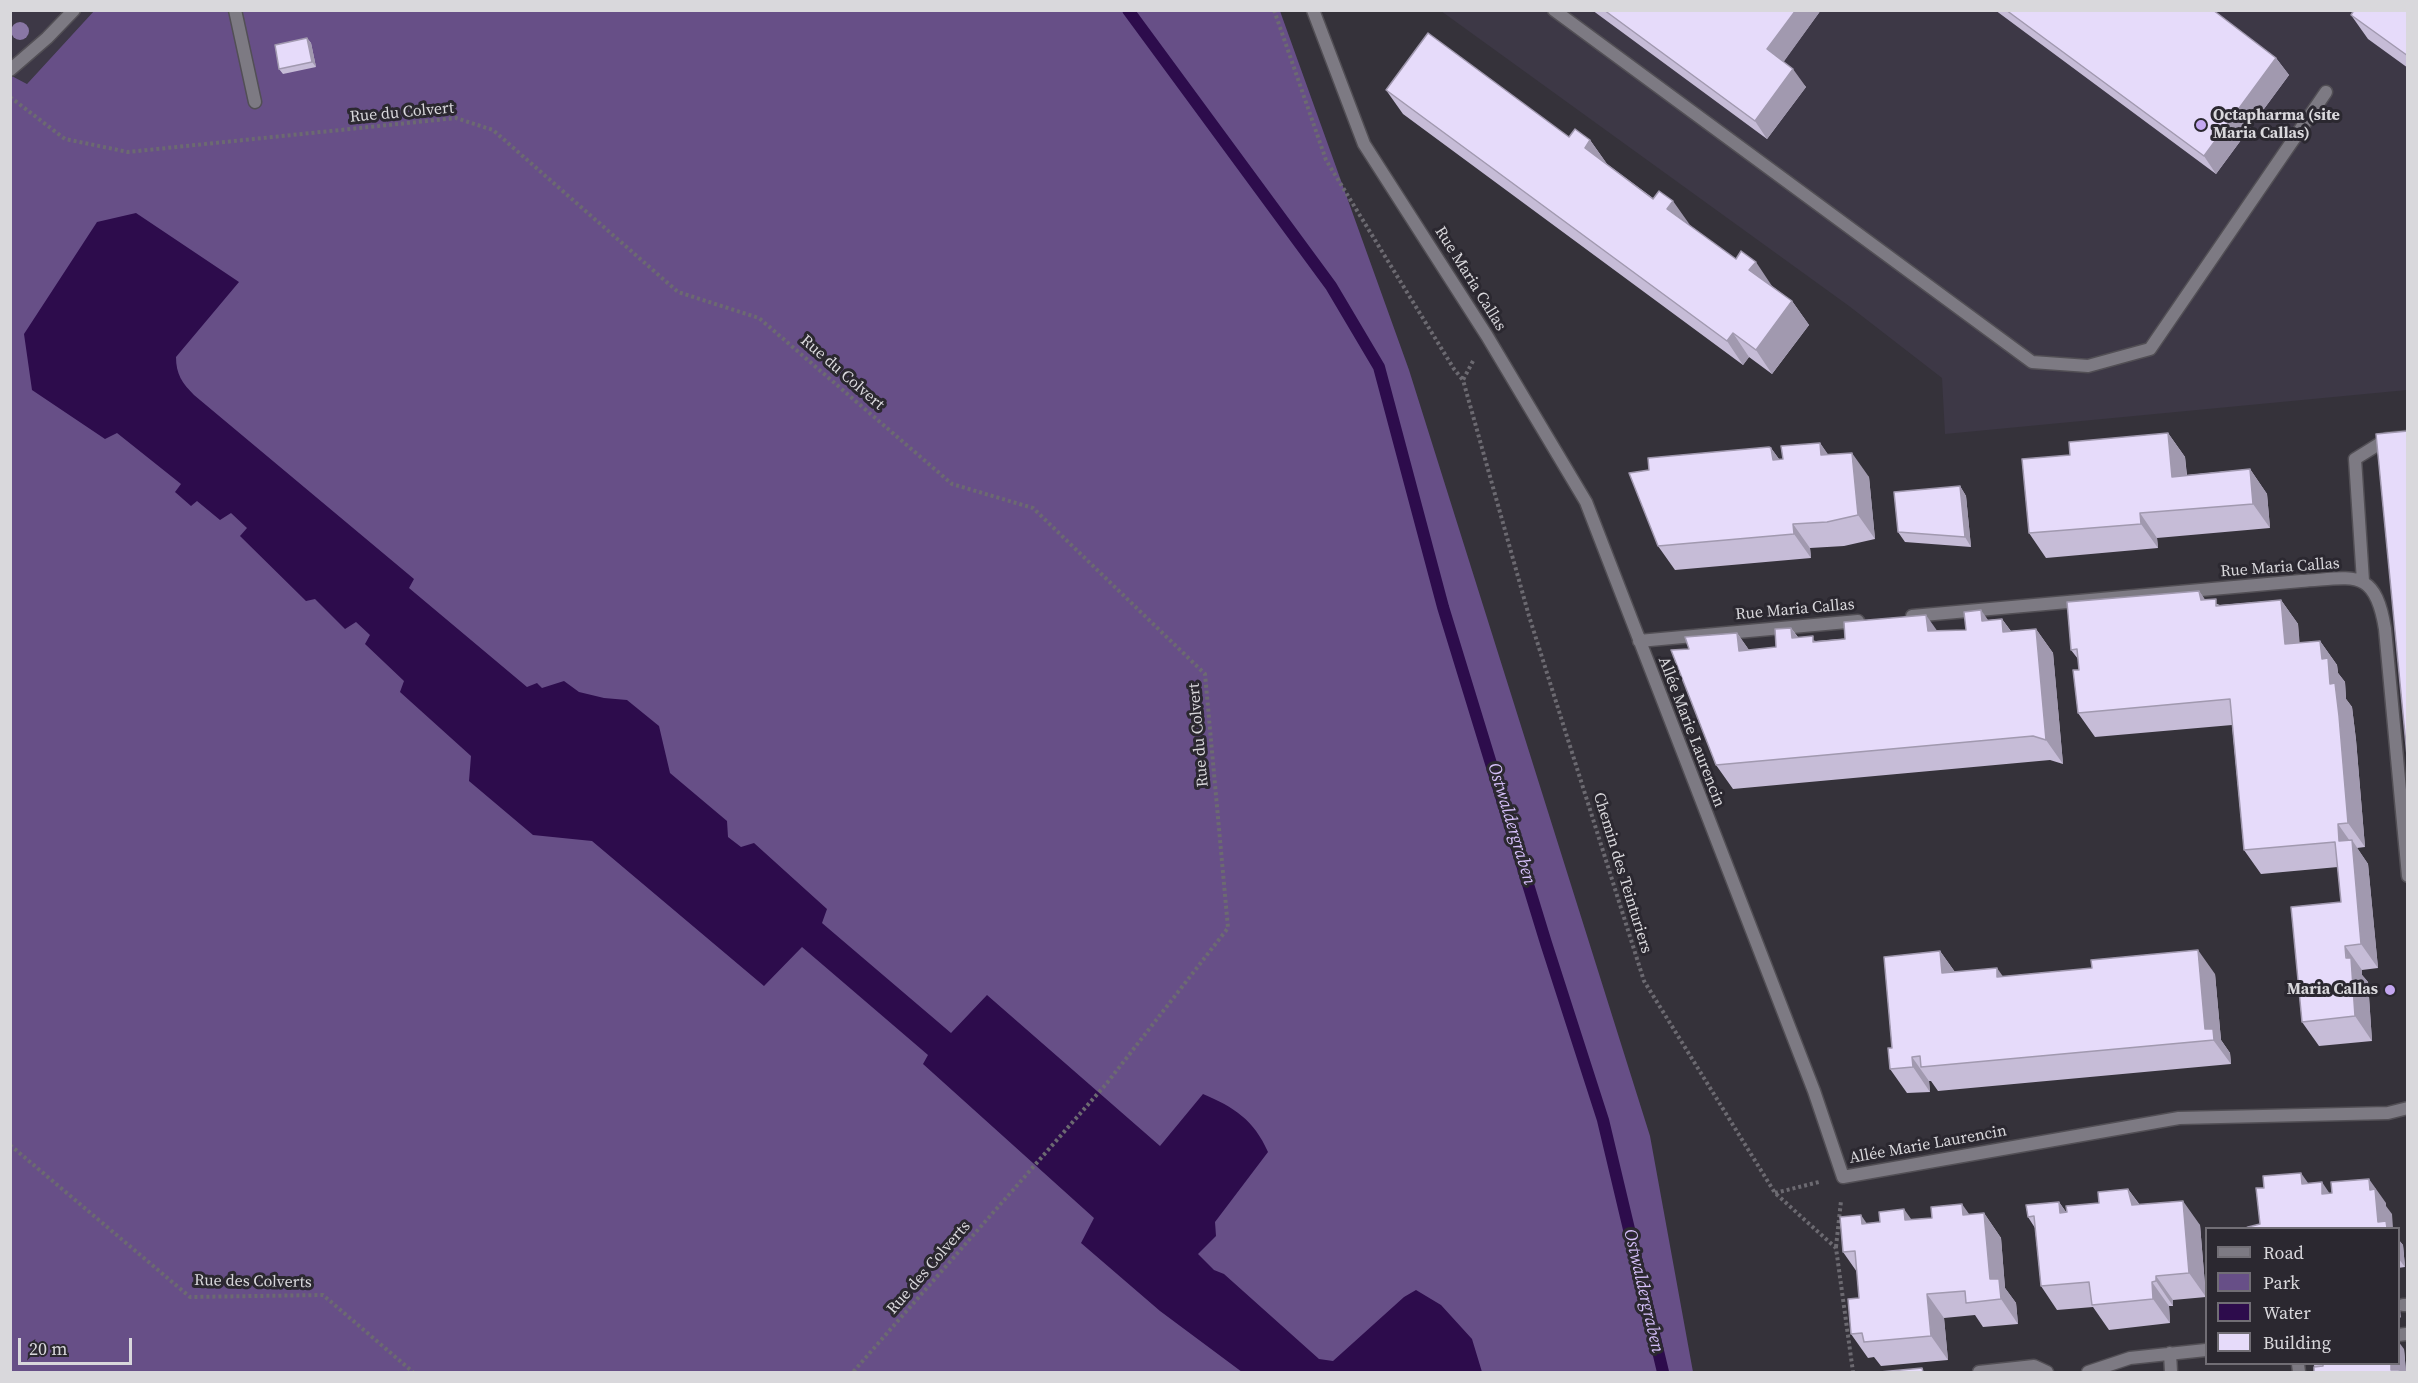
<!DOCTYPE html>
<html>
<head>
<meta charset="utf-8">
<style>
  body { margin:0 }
  #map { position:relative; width:2418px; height:1383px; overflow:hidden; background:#35323a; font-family:"Source Serif 4",serif }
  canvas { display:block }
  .frame { position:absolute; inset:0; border:12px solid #d9d8dc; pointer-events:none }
  .legend { position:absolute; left:2205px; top:1227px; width:195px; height:138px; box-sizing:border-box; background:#2b2830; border:2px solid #716e75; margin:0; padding:8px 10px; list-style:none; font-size:18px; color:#d9d8dc }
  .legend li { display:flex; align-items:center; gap:12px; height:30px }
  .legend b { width:30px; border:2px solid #716e75 }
  .scale { position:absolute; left:18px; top:1338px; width:114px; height:27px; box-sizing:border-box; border:3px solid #d9d8dc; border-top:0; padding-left:8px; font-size:18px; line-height:21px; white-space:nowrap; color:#d9d8dc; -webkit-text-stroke:4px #2b2830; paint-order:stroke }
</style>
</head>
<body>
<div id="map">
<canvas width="2418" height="1383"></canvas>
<div class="frame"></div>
<ul class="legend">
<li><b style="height:8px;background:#7d7a83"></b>Road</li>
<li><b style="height:16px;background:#674f87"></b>Park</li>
<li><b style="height:16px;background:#2d0c4c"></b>Water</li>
<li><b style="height:16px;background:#e6dbfa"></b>Building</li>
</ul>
<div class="scale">20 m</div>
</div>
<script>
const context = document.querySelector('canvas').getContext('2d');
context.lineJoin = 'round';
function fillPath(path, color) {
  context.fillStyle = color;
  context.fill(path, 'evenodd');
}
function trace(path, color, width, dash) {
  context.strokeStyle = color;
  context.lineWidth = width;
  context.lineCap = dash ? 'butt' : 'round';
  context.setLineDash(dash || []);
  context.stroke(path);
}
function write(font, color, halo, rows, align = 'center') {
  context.font = font + ' "Source Serif 4",serif';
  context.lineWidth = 6;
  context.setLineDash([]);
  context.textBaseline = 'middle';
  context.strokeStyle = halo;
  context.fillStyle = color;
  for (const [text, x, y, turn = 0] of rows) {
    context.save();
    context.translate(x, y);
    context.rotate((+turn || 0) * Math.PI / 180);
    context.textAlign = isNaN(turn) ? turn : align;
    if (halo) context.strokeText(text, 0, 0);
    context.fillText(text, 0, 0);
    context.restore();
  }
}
fillPath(new Path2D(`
  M10,11h84l-67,73 -16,-9z
  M1441,11h966v379l-462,44 -3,-56 -93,-72z`), '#3d3846');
fillPath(new Path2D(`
  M94,11h1186l129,359 241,766 43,236h-1682l-1,-1297 17,9z`), '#674f87');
fillPath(new Path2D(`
  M136,213l103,69 -63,75c0,17 6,26 18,38l220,184 -5,9 118,99 10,-4 5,5 22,-7 15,11 25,6 23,2 32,26 11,47 57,48 1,16 13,10 13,-4 73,66 -5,14 129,110 36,-38 173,151 43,-52c31,13 51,26 65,58l-53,70 1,14 -18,18 16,16 10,4 95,85 14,2 71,-64 12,-7 25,15 31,34 10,33h-240l-82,-61 -79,-68 13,-25 -171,-154 5,-9 -126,-108 -38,39 -172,-145 -59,-6 -64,-54 2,-25 -71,-64 4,-11 -39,-37 5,-9 -14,-13 -11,7 -30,-30 -9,2 -66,-65 7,-8 -16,-15 -11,7 -23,-19 -6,5 -16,-14 6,-8 -64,-51 -12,6 -73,-49 -8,-56 73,-112z`), '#2d0c4c');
trace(new Path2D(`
  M1128,10l203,276 48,81 64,240 103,336 57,177 60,252`), '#2d0c4c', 12);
const lane = new Path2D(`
  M235,10l20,92
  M1554,10l478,352 56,4 62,-17 176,-257`);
const street = new Path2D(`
  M1313,10l51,134 123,192 99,166 228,589 29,86 336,-59 209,-5 20,-5
  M10,70l37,-32 27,-28
  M2363,581l-8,-122 32,-20 21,-2
  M1912,616l389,-35c53,-3 74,-14 84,48l23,247
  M1639,641l219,-20
  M2403,1305h5
  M2398,1335l8,-1
  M2170,1353l1,19
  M2298,1364l1,8
  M1979,1372l55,-6 13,6
  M2088,1372l42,-14 76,-8`);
trace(lane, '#524f55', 15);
trace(street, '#524f55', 15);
trace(new Path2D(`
  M1274,10l52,150 128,209 9,11
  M10,97l55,42 63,13 328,-34 37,12 185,162 81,26 193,166 81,24 172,166 23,254 -121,155 -254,289
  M1473,361l-10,19 66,236 115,365 131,212 61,55 17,124
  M10,1145l180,152 133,-2 90,77
  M1775,1193l44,-11
  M1836,1247l5,-46`), '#6c6a71', 4, [3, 3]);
trace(lane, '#7d7a83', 12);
trace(street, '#7d7a83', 12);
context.fillStyle = '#8977a5';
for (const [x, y] of [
  [20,31]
]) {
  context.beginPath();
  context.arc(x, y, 9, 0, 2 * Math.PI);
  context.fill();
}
fillPath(new Path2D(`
  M1592,10h229l-38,52 23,25 -39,52z
  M1995,10h218l63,48 13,17 -73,99z
  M2408,10v58l-40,-29 -17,-24z
  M307,38l4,5 5,24 -33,7 -4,-5z
  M1386,90l183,47 21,3 17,24 185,137 17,24 -37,49 -23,-17 -6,8 -340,-251z
  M2168,433l17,24 2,18 63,-6 17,25 3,34 -113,10 1,10 -112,10 -17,-25 41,-78z
  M1820,443l8,12 41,22 6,62 -31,7 -34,2 1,10 -136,12 -17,-24 -9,-76 122,-22 8,11h4z
  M1960,486l6,10 5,51 -66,-5 -7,-10z
  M2199,591l6,9 15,5 61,-5 17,24 1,19 21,-2 17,24 1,8 7,9 1,17 6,8 4,33 9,107 -8,1 11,16 10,104 -16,2v5l6,7 4,59 -53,5 -17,-24 39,-120 -3,-35 -77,7 -17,-24 -12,-125 -137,12 -17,-24 1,-43 -1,-11 -7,-9z
  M2002,619l9,12 25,-2 17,24 10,111 -13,-4 -317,29 -17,-24 -27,-116 48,-16 12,17 27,-3 15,-19 7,9 18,4 121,-10 29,-1 22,-10z
  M1940,951l15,21 47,4 213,-2 6,66 9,13 1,11 -293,27 -7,-10h-2l1,11 -23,1 -17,-24 2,-21z
  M2128,1189l12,16 60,20 6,72 -33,3v6h-4l1,17 -61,7 -16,-23 -36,3 -16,-24 -6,-58 -7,-11 31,-15 7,10 33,-9z
  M1984,1213l17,25 4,50 11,15 2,21 -35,3 -8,-12 -31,3 4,42 -67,6 -7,-9 -6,1 -17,-24 8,-36 -2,-26 -14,-20 23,-28z
  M2398,1239l5,6 2,22 -7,1z
  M2404,1349l2,23h-92l1,-5 -2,-3h85z`), '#c6bcd7');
fillPath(new Path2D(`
  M1796,10h25l-41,57 -13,-18z
  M307,38l4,5 5,24 -4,-5z
  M2276,58l13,17 -73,99 -12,-18z
  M1793,69l13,18 -39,52 -12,-18z
  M1590,140l17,24 -22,-16z
  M1673,201l17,24 -23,-16z
  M1756,262l16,24 -6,8 -17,-24z
  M1792,301l17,24 -37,49 -16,-24z
  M1733,333l16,24 -6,8 -16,-24z
  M2168,433l17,24 4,44 -17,-24z
  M1820,443l17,24 -16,-12z
  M1771,448l17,24 -15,-12z
  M1852,453l17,24 6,62 -17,-24z
  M2250,469l17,25 3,34 -17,-24z
  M1960,486l6,10 5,51 -6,-10z
  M2140,513l17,25 1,10 -17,-24z
  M1793,524l17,24 1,10 -17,-24z
  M2199,591l17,24 -15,-15z
  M2281,600l17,24 4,44 -17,-24z
  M1981,610l17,24 -16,-13z
  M1926,615l17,24 -15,-8z
  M2002,619l17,24 -16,-11z
  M1791,628l17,24 -16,-14z
  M2036,629l17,24 10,111 -17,-24z
  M1737,633l17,24 -15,-6z
  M2320,641l17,24 1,8 7,9 1,17 6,8 4,33 9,107 -17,-24 -18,-139 -8,-25z
  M2338,824l14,20v-4l16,24 10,104 -17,-24 -22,-103z
  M2345,946l17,24v5l6,7 4,59 -17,-25z
  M2198,950l17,24 6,66 9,13 1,11 -26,-35z
  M1940,951l17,24 -15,-2z
  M1997,968l17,24 -17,-15z
  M1912,1057l17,24 1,11 -17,-25z
  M2301,1173l17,24 -16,-13z
  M2369,1179l17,24v3l6,8 1,14h-11l-4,-6 -8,-32z
  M2322,1182l16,24 -16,-12z
  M2128,1189l17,24 -13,-8z
  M2183,1201l17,24 6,72 -17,-24z
  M2059,1202l17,24 -16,-13z
  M1962,1204l17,24 -16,-13z
  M1904,1209l17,24 -16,-13z
  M1984,1213l17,25 4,50 11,15 2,21 -17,-25 -11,-20z
  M1861,1215l17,25 -16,-16z
  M2398,1239l5,6 2,22 -7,-9z
  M2156,1276l17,24v6l-17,-25z
  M2152,1282l17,24 1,17 -17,-24z
  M2398,1289l3,29 -3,-3z
  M1927,1294l17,24 4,42 -17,-24z
  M2398,1341l6,8 2,23h-13l-2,-2v-6h7z`), '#a199af');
const building = new Path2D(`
  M1604,10h192l-29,39 26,20 -38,52z
  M2006,10h207l63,48 -72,98z
  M2354,10h54v46l-57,-41z
  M1428,33l141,104 6,-8 15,11 -5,8 68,51 6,-8 14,10 -6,8 69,50 5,-8 15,11 -7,8 43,31 -36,49 -23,-17 -6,8 -341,-251z
  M307,38l5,24 -33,7 -4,-24z
  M2408,431v335l-32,-332z
  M2168,433l4,44 78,-8 3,35 -113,9 1,11 -112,9 -7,-74 48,-4 -1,-13z
  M1820,443l1,12 31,-2 6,62 -31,7 -34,2 1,10 -136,12 -29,-73 20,-3 -1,-12 121,-11 2,1 2,12 10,-1 -2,-13z
  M1960,486l5,51 -67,-5 -4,-40z
  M2199,591l2,9 15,-1v7l65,-6 4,44 35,-3 2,18 6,-1 2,26 5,-1 4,33 9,107 -10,1 1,17 13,-1 9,104 -16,2 1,12h5l4,58 -53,6 -11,-115 50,-5 -6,-60 -91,8 -14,-151 -152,14 -5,-43h6l-2,-21 -6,1 -4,-48z
  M1981,610l1,11 20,-2 1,13 33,-3 10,111 -13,-4 -317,29 -45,-115 18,-1 -4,-12 52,-4 2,18 37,-4 -1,-18 16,-1 1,10 21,-2v6l32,-3 -1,-17 82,-7 2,16 38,-1 -2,-18z
  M2198,950l7,79h8l1,11 -293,27 -1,-11 -8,1 1,10 -23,2 -2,-21h4l-8,-91 56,-6 2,22 55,-5v9l95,-9 -1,-8z
  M2301,1173l1,11 20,-2v12l10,-1 -1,-11 38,-3 1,11 5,-1 3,33 8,-1 1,7h-141l2,-1 12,-3 -4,-36h8l-1,-12z
  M2128,1189l4,16 51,-4 6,72 -33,3v5l-4,1 1,17 -61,6 -3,-23 -48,4 -7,-70 -6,1 -2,-12 33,-3 1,11 7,-1 -1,-6 33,-3 -1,-11z
  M1962,1204l1,11 21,-2 6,66h9l2,20 -35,4 -1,-12 -38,3 4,42 -67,6 -2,-9 -11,1 -3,-35 11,-1 -4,-47 -12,1 -3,-35 21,-2 1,9 18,-2 -1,-10 25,-3 1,11 27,-2 -1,-11z
  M2323,1364h68v6h8l1,2h-86v-5l9,-1z
  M1922,1368l1,4h-43z`);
fillPath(building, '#e6dbfa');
trace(building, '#a199af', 1.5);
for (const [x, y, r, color] of [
  [2201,125,6,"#c4a7f1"],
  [2390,990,6,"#c4a7f1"]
]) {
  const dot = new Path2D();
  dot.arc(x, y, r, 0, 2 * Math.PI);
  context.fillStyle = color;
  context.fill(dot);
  trace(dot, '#2b2830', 2);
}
write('16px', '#d9d8dc', '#2b2830', [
  ["Rue du Colvert",402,113,-5],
  ["Rue Maria Callas",1470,279,58],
  ["Rue du Colvert",842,373,41],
  ["Rue Maria Callas",2280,568,-4],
  ["Rue Maria Callas",1795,610,-5],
  ["Allée Marie Laurencin",1691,732,69],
  ["Rue du Colvert",1199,735,-95],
  ["Chemin des Teinturiers",1622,873,73],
  ["Allée Marie Laurencin",1928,1145,-10],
  ["Rue des Colverts",929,1268,-49],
  ["Rue des Colverts",253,1282,1]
]);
write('bold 16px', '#d9d8dc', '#2b2830', [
  ["Octapharma (site",2213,116],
  ["Maria Callas)",2213,134],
  ["Maria Callas",2378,990,"right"]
], 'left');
write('italic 18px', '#d5bff9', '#2b2830', [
  ["Ostwaldergraben",1511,824,73],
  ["Ostwaldergraben",1643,1291,77]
]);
</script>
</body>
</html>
